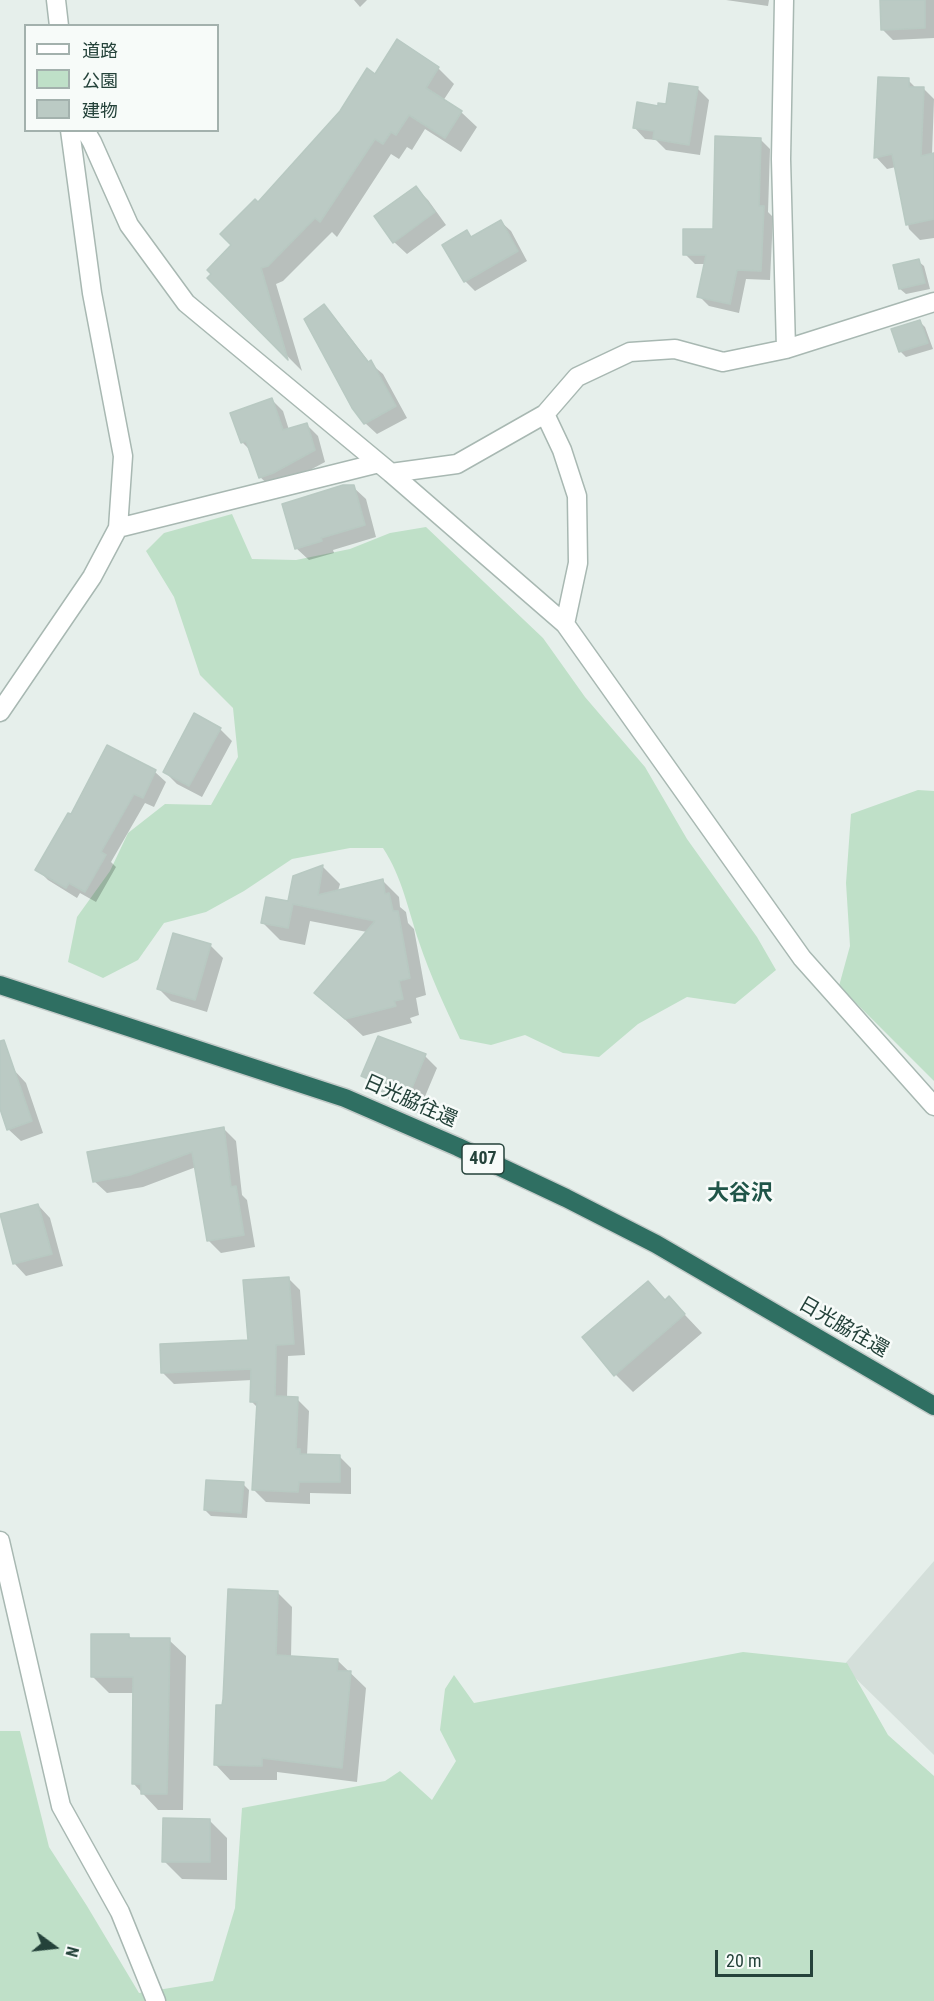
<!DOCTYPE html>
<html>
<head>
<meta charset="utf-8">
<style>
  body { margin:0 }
  #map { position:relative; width:934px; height:2001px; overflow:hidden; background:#e6efeb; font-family:"Roboto Condensed","Noto Sans JP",sans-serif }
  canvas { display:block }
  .legend { position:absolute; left:24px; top:24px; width:195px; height:108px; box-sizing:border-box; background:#f7fbf9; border:2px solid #a3b1ad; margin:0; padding:8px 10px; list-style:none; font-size:18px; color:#24423a }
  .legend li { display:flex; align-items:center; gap:12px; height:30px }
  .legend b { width:30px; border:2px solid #a3b1ad }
  .north { position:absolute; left:24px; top:1917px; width:60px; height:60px; -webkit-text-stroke:4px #f7fbf9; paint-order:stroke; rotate:105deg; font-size:16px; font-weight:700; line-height:24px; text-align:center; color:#24423a }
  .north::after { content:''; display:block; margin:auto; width:21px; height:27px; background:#24423a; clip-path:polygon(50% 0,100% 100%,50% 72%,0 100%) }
  .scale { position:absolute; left:715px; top:1950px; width:98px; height:27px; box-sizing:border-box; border:3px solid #24423a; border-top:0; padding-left:8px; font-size:18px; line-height:21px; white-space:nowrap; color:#24423a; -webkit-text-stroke:4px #f7fbf9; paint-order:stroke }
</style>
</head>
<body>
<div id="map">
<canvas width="934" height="2001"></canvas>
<ul class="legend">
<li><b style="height:8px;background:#fff"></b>道路</li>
<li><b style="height:16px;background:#bfe0c8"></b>公園</li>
<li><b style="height:16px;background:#bbcac4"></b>建物</li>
</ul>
<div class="north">N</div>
<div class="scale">20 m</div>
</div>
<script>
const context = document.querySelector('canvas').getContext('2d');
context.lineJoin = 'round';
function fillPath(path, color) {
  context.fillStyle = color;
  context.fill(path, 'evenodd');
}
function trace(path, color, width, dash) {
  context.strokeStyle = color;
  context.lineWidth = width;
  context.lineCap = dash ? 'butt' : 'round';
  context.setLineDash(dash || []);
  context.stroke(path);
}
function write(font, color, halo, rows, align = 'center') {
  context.font = font + ' "Roboto Condensed","Noto Sans JP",sans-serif';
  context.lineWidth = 5;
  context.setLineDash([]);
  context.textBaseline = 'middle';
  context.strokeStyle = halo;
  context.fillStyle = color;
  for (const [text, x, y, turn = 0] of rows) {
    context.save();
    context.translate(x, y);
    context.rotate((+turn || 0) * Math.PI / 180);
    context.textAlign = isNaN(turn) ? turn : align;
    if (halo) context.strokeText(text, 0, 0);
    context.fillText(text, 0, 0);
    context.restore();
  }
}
fillPath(new Path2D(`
  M934,1561v194l-91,-89z`), '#d4dfda');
fillPath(new Path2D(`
  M232,514l20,45 44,1 54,-11 40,-16 36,-6 117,111 42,59 60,70 42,72 70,98 19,33 -41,34 -48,-7 -49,27 -39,33 -36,-4 -38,-18 -34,10 -31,-6c-15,-32 -30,-64 -41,-97 -11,-33 -17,-65 -36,-94h-33l-58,11 -48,32 -38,21 -42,11 -26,37 -35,18 -35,-16 9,-45 33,-46 18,-38 37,-29 46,1 27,-48 -5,-49 -33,-33 -26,-78 -28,-46 18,-18z
  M918,790l16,1v290l-95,-95 11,-40 -4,-63 5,-69z
  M743,1652l104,11 41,72 46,41v225h-934v-270h20l29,116 38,59 52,87 74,-12 22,-73 7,-100 143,-27 15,-10 32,29 24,-39 -16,-31 5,-41 9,-14 20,28z`), '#bfe0c8');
fillPath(new Path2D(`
  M354,0h13l-7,7z
  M726,0h43l-1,6z
  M882,0h52v38l-41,2 -11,-11z
  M398,41l40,27 16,16 -11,17 18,11 16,15 -16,25 -36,-23 -13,21 -5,-3 -8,12 -8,-5 -54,83 -5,-5 -49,49 -7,3 26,87 -92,-93 23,-33 25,-41 118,-128z
  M908,80l9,9h7l10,10 -2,56h2v83l-14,2 -11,-11 -13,-62 -9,2 -11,-12z
  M697,88l12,12 -9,55 -34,-5 -10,-10 -11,-1 -11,-12 25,-20 8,-1z
  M760,139l10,10 -2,63 5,5 -3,63 -24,-1 -7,34 -30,-7 -10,-10 7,-32h-11l-10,-10 29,-23z
  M416,188l12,12 18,25 -39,29 -13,-12z
  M501,222l10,9 16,30 -52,30 -10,-10 1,-49 6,6z
  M918,261l6,5 6,23 -24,5 -6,-5z
  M324,306l11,12 35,45 13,11 24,44 -30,16 -12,-11z
  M919,321l6,6 8,22 -27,8 -6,-6z
  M272,400l11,11 6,19 18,-5 11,11 7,26 -41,22 -12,4 -12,-11 -8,-25 -10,-10z
  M353,487l13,12 10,38 -43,13 1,3 -25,7 -13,-12z
  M220,729l12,12 -30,56 -25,-13 -13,-13z
  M108,747l47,25 11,10 -12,25 -9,-4 -34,59 5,5 -20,35 -16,-9 -3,5 -29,-18 -11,-11 35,-53z
  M323,867l17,17 -2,7 44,-11 17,17 1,10 6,5 2,11 6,6 12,66 -10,3 3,17 -9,3 2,5 -49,13 -47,-43 51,-61 -57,-11 -5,24 -25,-5 -17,-17 26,-20 5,-26z
  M210,945l13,13 -16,54 -36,-11 -12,-12z
  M425,1056l12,12 -19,45 -26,-11 -29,-27z
  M14,1070l12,13 17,50 -22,8 -13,-12 -8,-24v-30z
  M223,1128l13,13 6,54 5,5 8,47 -34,6 -12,-12 -13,-74 -53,20 -36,6 -13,-12z
  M38,1205l12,13 13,48 -37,10 -12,-13z
  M288,1278l12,12 5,65 -17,1 -1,42 10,1 12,12 -2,45h32l12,12v26l-41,-1v11l-44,-2 -12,-12 4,-82 -7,-7 1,-21 -78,4 -12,-12 88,-30z
  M648,1283l18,18 3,-3 33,35 -69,59 -18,-18z
  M243,1484l6,6 -2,28 -36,-2 -6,-6z
  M277,1592l15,15 -1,51 46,2 29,28 -9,94 -80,-10v8h-47l-14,-15 7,-59z
  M128,1635l4,4 37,1 17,16 -3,154h-25l-25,-27 2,-90h-26l-17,-17z
  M209,1820l18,18v42l-45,-1 -18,-18z`), '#0003');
const building = new Path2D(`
  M880,0h45v28l-44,2z
  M397,39l42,28 -13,21 36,23 -17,27 -36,-23 -13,20 -5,-3 -8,12 -8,-5 -55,83 -5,-4 -47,48 -7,2 27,92 -81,-82 4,-4 -4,-4 24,-25 -11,-11 35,-35 3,3 82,-91 27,-43 8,6z
  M878,77l31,1v9h15l-3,69 13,-3v66l-28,6 -14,-71 -18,4z
  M669,83l29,4 -9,58 -36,-6 1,-8 -21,-3 4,-26 21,4v-3l8,1z
  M715,136l46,2 -2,68h5l-3,65 -24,-1 -7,34 -33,-7 9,-42h-23v-26h30z
  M416,186l19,26 -42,31 -19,-27z
  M501,220l17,31 -54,31 -22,-37 25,-15 4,7z
  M919,259l6,24 -26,6 -6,-24z
  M324,304l44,58 3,-2 25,46 -32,18 -12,-16 -48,-89z
  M920,320l8,23 -29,9 -8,-23z
  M272,398l11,32 24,-7 8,27 -42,23 -14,5 -13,-37 -5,2 -11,-30z
  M343,485h11l11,40 -44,13 1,3 -27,8 -13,-45z
  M194,713l27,15 -32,58 -26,-14z
  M107,745l49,25 -13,28 -9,-4 -33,58 5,3 -21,37 -16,-9 -3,5 -31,-18 33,-57 3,1z
  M323,865l-5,30 65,-16 2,15 4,-1 4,18h5l12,67 -11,3 4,18 -9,2 2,5 -51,13 -31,-26 61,-72 -82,-17 -5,24 -27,-5 5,-26 22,4 5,-25z
  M173,933l38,11 -16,56 -38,-11z
  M378,1036l48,18 -20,48 -29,-12 3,-6 -19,-8z
  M4,1040l28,81 -25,9 -7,-21v-68z
  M224,1127l7,60 5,-1 8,49 -37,6 -15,-89 -62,23 -37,7 -6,-30z
  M38,1204l14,50 -39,10 -13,-50z
  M289,1277l5,67 -18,1 -1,51 23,1 -2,52h4v5l40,1v27h-41l-1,10 -46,-2 5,-88h-7l1,-33 -90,4 -1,-29 88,-4 -5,-60z
  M648,1281l17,19 4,-4 16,18 -71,62 -32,-39z
  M206,1480l38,2 -3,31 -37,-3z
  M228,1589l50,2 -2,64 62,4 -1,12h14l-9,97 -80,-10v8l-48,-1 2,-60h6l1,-6z
  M91,1634h38v4h41l-3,156h-26v-10h-9l1,-107h-42z
  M163,1818l47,1v43h-48z`);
fillPath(building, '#bbcac4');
trace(building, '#b8c9c2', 1.5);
const minor = new Path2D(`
  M56,0l3,26
  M784,0l-3,159 5,190
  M85,130l7,12 37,83 57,78 205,170 174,151 237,334 132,148
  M545,414l17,36 15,46 1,67 -13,61
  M391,473l66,-9 88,-50 32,-37 53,-25 45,-3 48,13 63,-13 148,-47
  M118,528l261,-65
  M0,712l92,-135 26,-49 5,-72 -31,-163 -22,-163
  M0,1541l61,265 59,106 36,89`);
const highway = new Path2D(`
  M0,985l345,113 113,49 108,51 90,46 278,162`);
trace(minor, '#a8b8b2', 21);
trace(highway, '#c2cac8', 21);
trace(minor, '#fff', 18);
trace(highway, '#2f6f62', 18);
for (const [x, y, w] of [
  [483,1159,42]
]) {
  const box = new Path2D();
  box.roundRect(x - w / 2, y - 15, w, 30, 4.5);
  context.fillStyle = '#f7fbf9';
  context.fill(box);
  trace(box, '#24423a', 1.5);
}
write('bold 18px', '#24423a', null, [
  ["407",483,1159]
]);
write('20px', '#24423a', '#f7fbf9', [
  ["日光脇往還",410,1102,24],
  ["日光脇往還",843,1328,30]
]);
write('bold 22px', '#1f5548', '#f7fbf9', [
  ["大谷沢",740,1194]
]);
</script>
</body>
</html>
